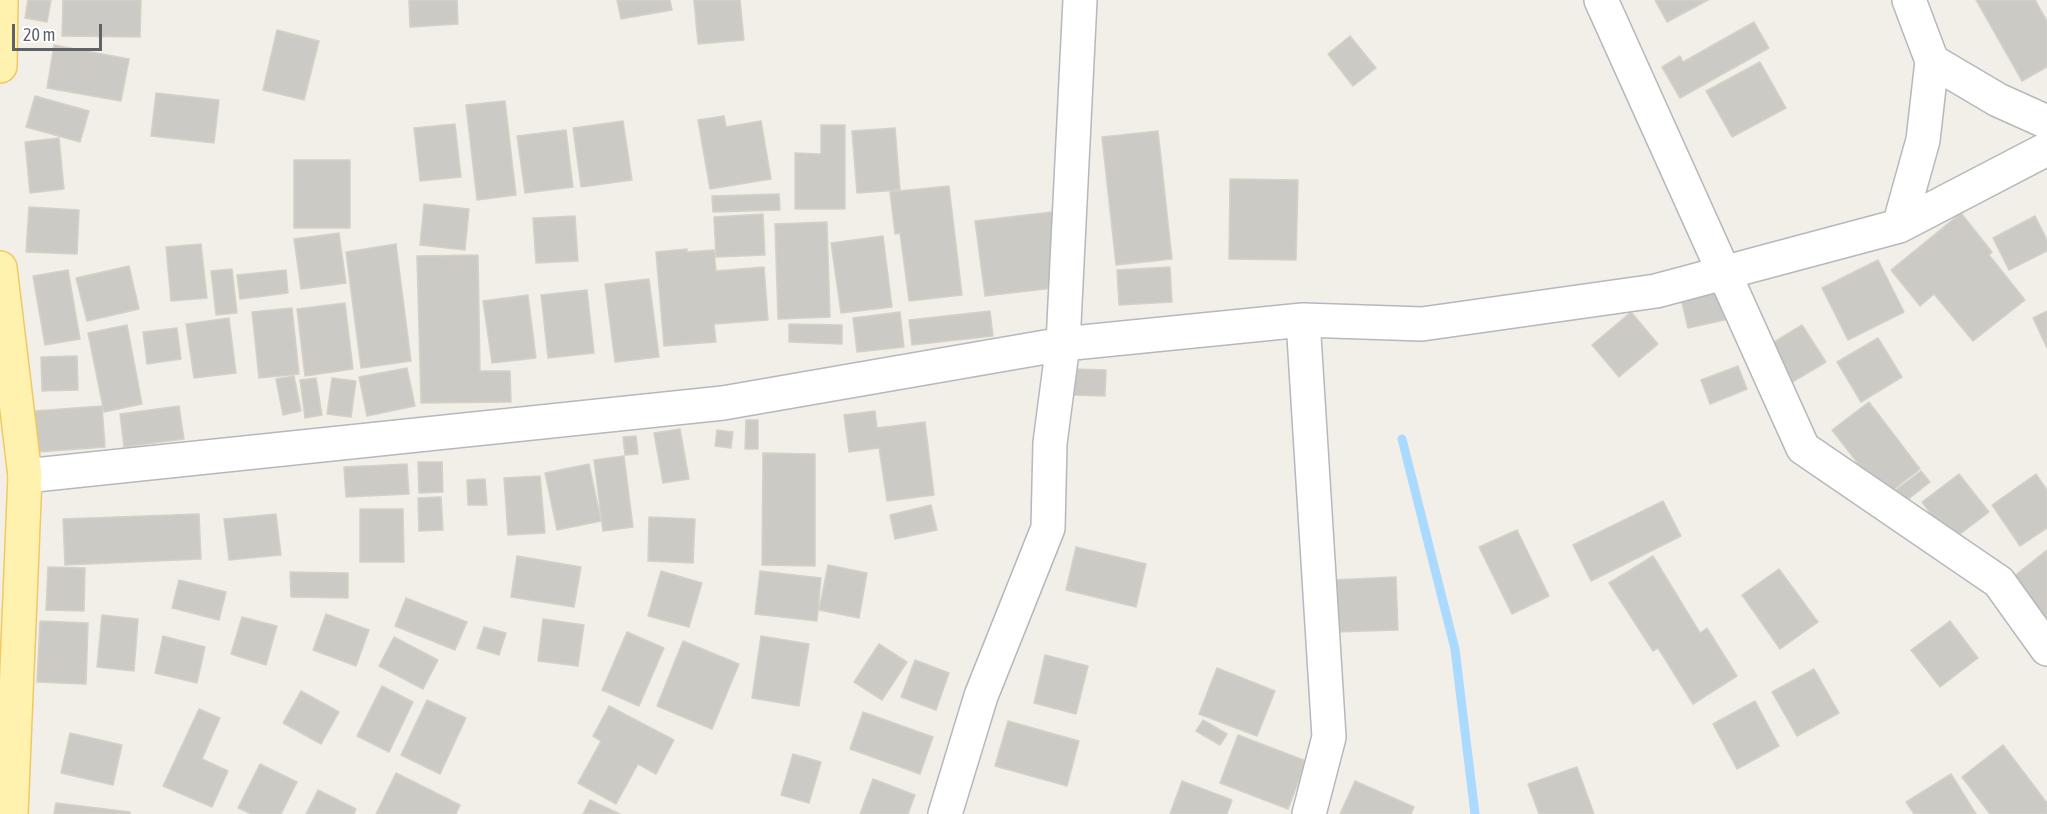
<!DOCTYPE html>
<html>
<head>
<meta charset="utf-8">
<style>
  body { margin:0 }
  #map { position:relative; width:2047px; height:814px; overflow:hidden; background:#f1efe8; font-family:"Asap Condensed",sans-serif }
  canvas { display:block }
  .scale { position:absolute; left:12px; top:24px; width:90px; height:27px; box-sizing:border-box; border:3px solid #5f6368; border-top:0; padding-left:8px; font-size:18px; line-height:21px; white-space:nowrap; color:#5f6368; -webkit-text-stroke:4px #fff; paint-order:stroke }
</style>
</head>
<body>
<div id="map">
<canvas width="2047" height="814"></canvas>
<div class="scale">20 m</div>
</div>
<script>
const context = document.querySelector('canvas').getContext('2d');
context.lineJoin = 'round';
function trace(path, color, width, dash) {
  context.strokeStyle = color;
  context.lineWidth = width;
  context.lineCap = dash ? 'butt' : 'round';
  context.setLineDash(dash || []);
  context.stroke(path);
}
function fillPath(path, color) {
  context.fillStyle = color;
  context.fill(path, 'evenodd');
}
trace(new Path2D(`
  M1402,439l53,210 20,165`), '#aadaff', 9);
const building = new Path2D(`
  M28,0h23l-4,22 -22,-4z
  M63,0h78l-1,37 -78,-1z
  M409,0h48l1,24 -48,3z
  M617,0h53l2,10 -51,9z
  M694,0h46l4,40 -46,4z
  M1655,0h53l-41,22z
  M1976,0h59l12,21v46l-25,14z
  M1754,22l15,26 -89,50 -18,-31 18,-11 3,6z
  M277,30l42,11 -15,59 -41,-10z
  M1350,36l26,32 -23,18 -25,-32z
  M54,45l75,14 -8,42 -74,-13z
  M1760,62l26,46 -54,29 -26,-46z
  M156,93l63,7 -5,43 -63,-7z
  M35,96l54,15 -9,31 -54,-15z
  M505,101l11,94 -39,5 -11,-95z
  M724,116l2,11 35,-6 10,58 -61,10 -12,-69z
  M623,121l9,59 -51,7 -8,-59z
  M455,124l6,53 -41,4 -6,-53z
  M821,125h24v84h-50v-56l26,1z
  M895,128l5,62 -43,3 -5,-62z
  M566,130l7,57 -48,6 -8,-57z
  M1158,131l14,128 -56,6 -14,-128z
  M59,138l5,51 -34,4 -5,-51z
  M294,160h56v68h-56z
  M1230,179l68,1 -2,80 -67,-1z
  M949,186l13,109 -53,6 -9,-68 -5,1 -5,-42z
  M779,194l1,16 -67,2 -1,-16z
  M424,204l45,5 -4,41 -45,-5z
  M29,207l50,3 -2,44 -51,-2z
  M1052,212l10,75 -77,9 -10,-75z
  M1961,213l31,39 -3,3 36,45 -52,41 -39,-47 -14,12 -29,-36z
  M763,214l2,41 -49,2 -2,-40z
  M575,216l3,45 -42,2 -3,-45z
  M2035,216l12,24v11l-38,19 -16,-32z
  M827,222l3,95 -52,2 -3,-95z
  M339,233l7,50 -45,6 -7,-50z
  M883,236l9,71 -51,6 -10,-70z
  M201,244l6,54 -36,3 -5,-54z
  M396,244l15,117 -50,7 -15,-116z
  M687,249v3l27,-2 2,21 48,-4 4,53 -54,4 2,18 -52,4 -8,-94z
  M478,255l2,116h30l1,31 -90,1 -4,-147z
  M1878,260l26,52 -56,28 -26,-52z
  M129,266l10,43 -52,12 -11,-43z
  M1170,267l2,35 -53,3 -2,-35z
  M232,269l5,44 -21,2 -5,-44z
  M68,270l12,69 -35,6 -12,-69z
  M286,270l2,23 -48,6 -3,-24z
  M649,279l10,78 -44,5 -10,-78z
  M587,290l7,63 -46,5 -7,-63z
  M1722,290l7,29 -41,9 -7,-29z
  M528,295l8,63 -44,5 -9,-62z
  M345,303l8,66 -48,7 -8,-67z
  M292,308l7,66 -40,4 -7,-66z
  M990,311l3,25 -81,9 -3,-25z
  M2047,311v37l-14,-30z
  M900,312l4,35 -47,5 -4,-34z
  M1631,312l27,32 -39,33 -27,-32z
  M229,318l7,55 -42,5 -8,-54z
  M789,324l53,1v19l-53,-2z
  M127,325l15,79 -38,8 -16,-79z
  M1802,325l24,37 -37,22 -23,-37z
  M177,328l4,31 -34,5 -4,-32z
  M1878,338l24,39 -41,25 -24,-40z
  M77,356l1,34 -36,1 -1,-34z
  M1738,366l9,23 -37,15 -9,-24z
  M407,368l8,38 -48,10 -8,-39z
  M1074,369l32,1 -1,26 -32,-1z
  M294,376l7,35 -18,4 -7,-36z
  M316,378l6,37 -17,3 -5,-38z
  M332,378l24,3 -5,36 -24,-3z
  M1869,402l51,67 -36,28 -52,-67z
  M102,406l3,41 -67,5 -4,-41z
  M179,406l5,33 -60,8 -4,-33z
  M875,411l2,17 48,-6 9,73 -47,6 -8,-53 -30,4 -5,-37z
  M746,420h12v29h-13z
  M680,429l9,50 -26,4 -9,-50z
  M717,430l16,2 -2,16 -16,-2z
  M636,436l2,18 -13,1 -2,-18z
  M763,453l52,1v112l-53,-1z
  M624,456l9,71 -30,4 -9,-71z
  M418,462h24l1,30 -24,1z
  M407,464l2,30 -63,3 -2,-30z
  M589,464l12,57 -44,9 -12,-57z
  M1921,471l9,11 -33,26 -9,-12z
  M1959,474l30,38 -38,29 -29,-39z
  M2036,474l11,16v38l-27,18 -28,-41z
  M540,476l5,57 -37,2 -4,-57z
  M485,479l2,26h-19l-1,-25z
  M441,497l2,33 -24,1 -1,-33z
  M1663,501l18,35 -90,45 -18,-36z
  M931,505l6,25 -42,9 -5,-24z
  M360,509h43l1,53h-44z
  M199,514l2,45 -136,6 -2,-46z
  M276,514l5,41 -52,5 -5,-41z
  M649,517l46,2 -2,44 -45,-2z
  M1517,530l32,66 -37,18 -33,-67z
  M1076,547l70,17 -10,43 -70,-17z
  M2047,550v68l-6,5 -33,-42z
  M517,556l64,11 -7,40 -63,-10z
  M1653,556l47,77 7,-5 30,48 -44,28 -35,-56 -5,3 -44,-68z
  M828,565l39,8 -8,45 -40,-8z
  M48,567l37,1 -1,43 -38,-1z
  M1779,569l39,53 -38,27 -38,-54z
  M661,571l41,12 -13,44 -41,-11z
  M760,571l61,7 -4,43 -62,-7z
  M290,572l58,1v25l-57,-1z
  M1396,577l2,53 -63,2 -2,-52z
  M179,580l47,12 -7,28 -47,-12z
  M406,598l61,24 -12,28 -60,-24z
  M326,614l43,16 -13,36 -43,-16z
  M102,615l36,4 -4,52 -37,-4z
  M242,617l35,9 -11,39 -35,-11z
  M543,619l41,6 -6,41 -40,-5z
  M40,621l48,2 -2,61 -49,-2z
  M1950,621l28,37 -38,29 -29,-37z
  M484,627l22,6 -7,22 -22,-7z
  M627,632l37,16 -25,58 -37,-16z
  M163,636l42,11 -8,36 -42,-10z
  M761,636l48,8 -10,62 -47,-8z
  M394,637l44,23 -15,29 -44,-23z
  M683,641l56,23 -27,65 -55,-23z
  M879,644l28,18 -25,38 -28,-18z
  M1045,655l43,11 -12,48 -42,-11z
  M915,660l34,13 -13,37 -35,-13z
  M1217,668l58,23 -18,45 -58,-22z
  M1814,669l25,44 -42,23 -25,-44z
  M382,686l31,16 -24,50 -32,-16z
  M301,691l38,21 -18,32 -38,-21z
  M427,700l39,18 -26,56 -39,-19z
  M1755,701l24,45 -42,23 -24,-45z
  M609,706l65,34 -18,34 -18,-10 -22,40 -38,-21 23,-42 -8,-5z
  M199,709l21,9 -18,41 26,12 -16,36 -49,-21z
  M863,712l70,25 -13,37 -70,-25z
  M1203,720l24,14 -7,11 -24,-14z
  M1008,721l71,20 -12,45 -72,-20z
  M70,733l52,12 -9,40 -52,-12z
  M1238,735l68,26 -18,48 -68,-26z
  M2003,745l44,58v11h-57l-28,-37z
  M793,754l28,8 -12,41 -28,-8z
  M260,764l37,18 -16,32h-30l-13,-6z
  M1577,767l17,47h-55l-11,-30z
  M396,773l64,32 -4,9h-80z
  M1951,774l25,40h-62l-8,-12z
  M873,779l42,16 -7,19h-48z
  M1182,781l50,19 -5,14h-57z
  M1355,781l59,26 -3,7h-71z
  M318,790l38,19 -2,5h-48z
  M590,800l30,14h-37z
  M56,803l74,9v2h-76z`);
fillPath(building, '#cccac5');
trace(building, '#d6d1c6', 1.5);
const minor = new Path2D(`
  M1601,0l202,448 196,134 48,67
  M1932,61l66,39 49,22
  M1899,226l24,-86 9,-79 -23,-61
  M1303,320l26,417 -20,77
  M25,476l698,-73 340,-59 240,-24 119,4 234,-33 243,-65 148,-77
  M945,814l36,-118 67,-168 2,-85 13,-99 17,-344`);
const major = new Path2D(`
  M0,66l1,-66
  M0,268l25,208 -14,338`);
trace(minor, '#b5b8bc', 36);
trace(major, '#f2c960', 36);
trace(minor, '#fff', 33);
trace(major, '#fff2af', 33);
</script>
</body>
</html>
